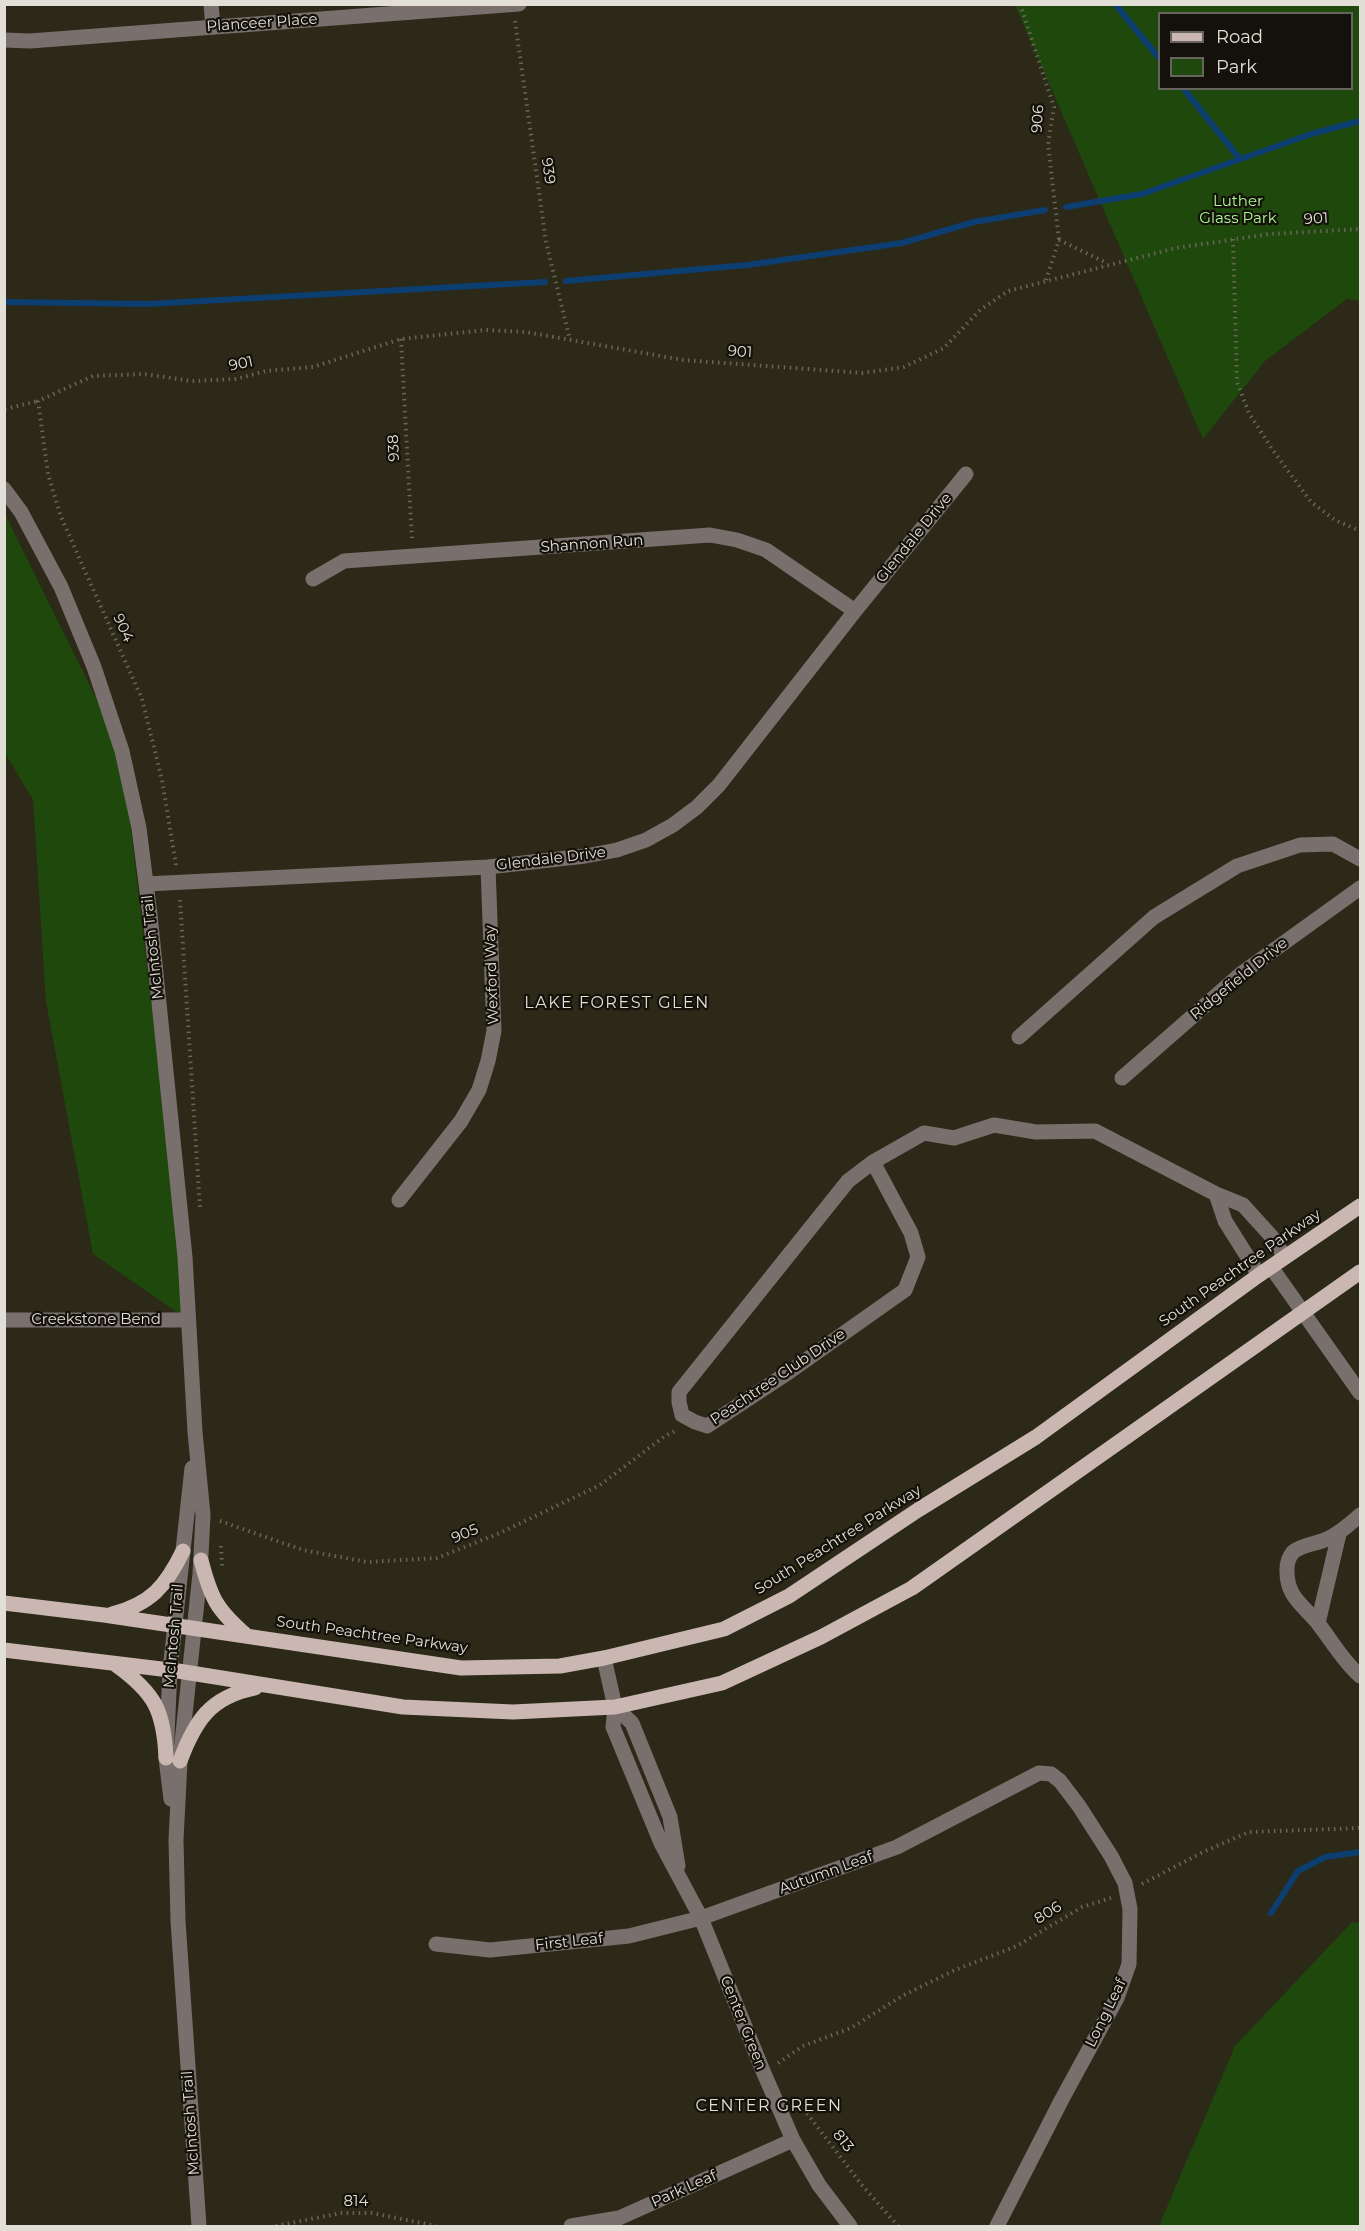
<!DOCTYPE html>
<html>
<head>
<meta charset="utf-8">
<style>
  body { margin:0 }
  #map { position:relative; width:1365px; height:2231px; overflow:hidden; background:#2c2919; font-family:Montserrat,sans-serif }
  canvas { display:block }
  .frame { position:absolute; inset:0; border:6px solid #e2e0d6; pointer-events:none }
  .legend { position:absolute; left:1158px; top:12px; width:195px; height:78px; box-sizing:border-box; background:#13110a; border:2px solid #66645c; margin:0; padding:8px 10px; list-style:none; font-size:18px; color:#e2e0d6 }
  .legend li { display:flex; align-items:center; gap:12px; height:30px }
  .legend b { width:30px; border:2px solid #66645c }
</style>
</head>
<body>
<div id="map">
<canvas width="1365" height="2231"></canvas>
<div class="frame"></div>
<ul class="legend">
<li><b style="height:8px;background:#cbb7b2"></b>Road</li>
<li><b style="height:16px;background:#1e480c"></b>Park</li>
</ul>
</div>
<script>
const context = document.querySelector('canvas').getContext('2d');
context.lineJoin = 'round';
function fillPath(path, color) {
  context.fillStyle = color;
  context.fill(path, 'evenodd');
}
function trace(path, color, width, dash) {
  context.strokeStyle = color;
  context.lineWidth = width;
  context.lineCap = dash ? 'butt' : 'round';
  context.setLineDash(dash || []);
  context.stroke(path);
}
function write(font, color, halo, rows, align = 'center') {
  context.font = font + ' Montserrat,sans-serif';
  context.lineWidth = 4.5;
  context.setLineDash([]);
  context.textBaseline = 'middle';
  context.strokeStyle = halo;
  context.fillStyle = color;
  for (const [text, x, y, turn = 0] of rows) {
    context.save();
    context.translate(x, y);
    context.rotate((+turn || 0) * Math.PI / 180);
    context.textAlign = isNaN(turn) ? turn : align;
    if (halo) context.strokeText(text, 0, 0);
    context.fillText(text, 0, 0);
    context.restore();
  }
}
fillPath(new Path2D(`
  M1015,5h345v296l-13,-2 -82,62 -62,78zM1160,14h192v74h-192z
  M4,512l118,239 66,569 -95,-66 -47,-252 -13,-202 -28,-47z
  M1352,1922l8,1v303h-201l76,-180z`), '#1e480c');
trace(new Path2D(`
  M1115,4l45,55
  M1183,88l57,71
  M1066,207l76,-13 169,-60 49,-13
  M566,281l181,-16 155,-22 72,-21 71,-12
  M4,302l144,2 397,-22
  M1271,1913l27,-42 27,-14 35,-5`), '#0c3e71', 6);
trace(new Path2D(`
  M1020,4l34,103 -6,37 11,96
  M515,21l31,221 24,98
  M1233,239l4,143 12,31 23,36 39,53 24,18 25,11
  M1046,280l13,-40 48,23
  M401,339l11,202
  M5,409l33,-8
  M176,865l-14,-85 -20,-81 -81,-182 -13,-43 -10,-73 55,-25 51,-2 48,7 44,-2 30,-8 47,-4 88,-28 85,-9 40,2 157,28 180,13 41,-6 40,-19 36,-38 28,-19 168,-43 94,-14 90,-5
  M180,900l20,307
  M220,1521l83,29 64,12 70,-4 63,-25 100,-48 65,-49 10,-5
  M221,1546l1,20
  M1142,1884l61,-32 46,-20 111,-4
  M778,2063l25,-17 48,-18 51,-32 53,-26 62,-24 65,-39 29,-9
  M796,2099l65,85 37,42
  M276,2226l65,-13h31l64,13`), '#696658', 4, [1.5, 4.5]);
trace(new Path2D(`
  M211,4l2,23
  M4,40l26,1 489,-37
  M4,489l17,23 40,75 33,80 28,84 17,77 11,87 35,342 10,175 8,83 -3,59 -20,187 -4,79 2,81 21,305
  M313,579l31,-18 366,-26 27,5 29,10 89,61
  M146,884l342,-17 97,-11 32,-6 29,-10 27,-15 24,-18 22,-22 136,-174 111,-137
  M1019,1037l135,-120 83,-51 63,-21 33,-1 27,15
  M1122,1078l120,-105 118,-85
  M873,1162l-25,19 -169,211v10l3,13 13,7 12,4 82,-54 116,-82 13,-33 -7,-24 -38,-71 51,-29 30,5 40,-13 42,7 59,-1 121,63 27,11 29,32 13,20
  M1216,1194l9,27 34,54
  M399,1200l62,-79 18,-31 9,-29 6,-30 -6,-164
  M1271,1267l89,126
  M4,1320h184
  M1360,1515c-10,9 -20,18 -33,24 -10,5 -25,5 -34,13 -4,5 -6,11 -6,17 -1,27 15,35 30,53 15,19 25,38 43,54
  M1318,1623l21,-89
  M604,1658l11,49 -2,20 48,116 40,75 62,153 30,69 26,45 31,41
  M615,1707l17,16 38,94 8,49
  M171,1799l-5,-41 4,-88 22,-202
  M436,1944l54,6 139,-14 72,-18 196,-71 142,-74 12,1 9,7 19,25 32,50 14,27 5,26 -1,55 -12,34 -55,101 -65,127
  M571,2226l48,-8 174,-78`), '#79706d', 15);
trace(new Path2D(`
  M201,1560c10,39 16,50 46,76
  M4,1603l100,12 357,53 99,-2 44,-8 120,-29 65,-33 129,-86 118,-73 223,-162 101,-69
  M112,1614c39,-10 54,-28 71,-63
  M4,1650l174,21 225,36 110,5 102,-5 107,-24 99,-46 91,-49 448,-316
  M116,1665c39,28 48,46 50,93
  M180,1761c15,-40 30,-64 75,-73`), '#cbb7b2', 15);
write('15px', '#e2e0d6', '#13110a', [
  ["Planceer Place",262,23,-4],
  ["906",1038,119,-86],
  ["939",548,171,82],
  ["901",1316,219,-3],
  ["901",740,352,4],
  ["901",241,364,-12],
  ["938",394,448,-93],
  ["Glendale Drive",914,538,-51],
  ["Shannon Run",592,544,-4],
  ["904",123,628,66],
  ["Glendale Drive",551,859,-7],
  ["McIntosh Trail",153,947,-96],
  ["Wexford Way",492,975,-92],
  ["Ridgefield Drive",1239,979,-39],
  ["South Peachtree Parkway",1240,1268,-35],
  ["Creekstone Bend",96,1320],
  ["Peachtree Club Drive",778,1377,-34],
  ["905",465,1534,-22],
  ["South Peachtree Parkway",838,1540,-32],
  ["South Peachtree Parkway",372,1635,8],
  ["McIntosh Trail",174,1636,-85],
  ["Autumn Leaf",826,1873,-20],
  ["806",1048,1913,-31],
  ["First Leaf",569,1942,-6],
  ["Long Leaf",1106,2013,-64],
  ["Center Green",743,2023,68],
  ["McIntosh Trail",191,2123,-94],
  ["813",843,2141,52],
  ["Park Leaf",684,2189,-24],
  ["814",356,2202]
]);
write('15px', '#acf991', '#13110a', [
  ["Luther",1238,202],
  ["Glass Park",1238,219]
]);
context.letterSpacing = '1.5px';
write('16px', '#e2e0d6', '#13110a', [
  ["LAKE FOREST GLEN",617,1003],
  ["CENTER GREEN",769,2106]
]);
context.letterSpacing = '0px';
</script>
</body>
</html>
